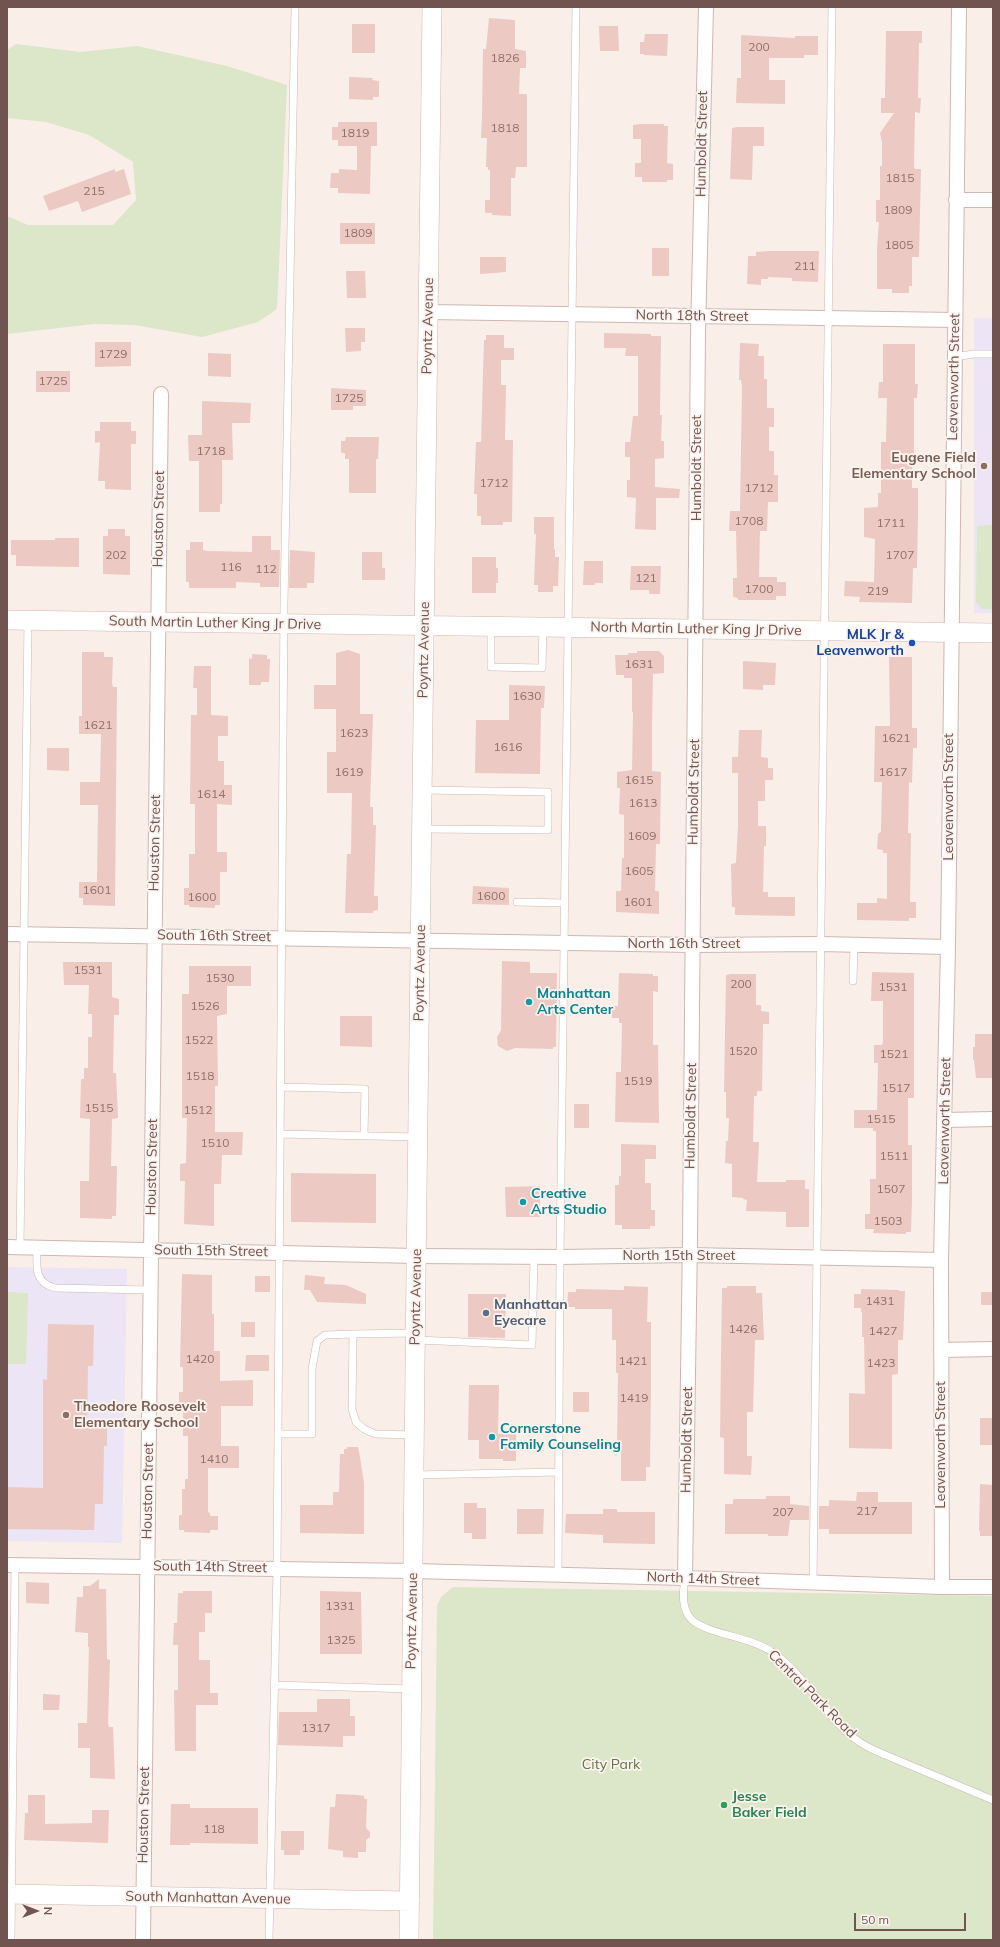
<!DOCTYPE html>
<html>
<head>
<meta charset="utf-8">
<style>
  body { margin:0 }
  #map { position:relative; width:1000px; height:1947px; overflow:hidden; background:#faeee8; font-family:Mulish,sans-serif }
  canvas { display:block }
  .frame { position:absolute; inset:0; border:8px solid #71534f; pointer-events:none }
  .north { position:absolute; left:16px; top:1891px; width:40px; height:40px; -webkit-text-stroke:3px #fdf3ee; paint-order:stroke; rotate:90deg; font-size:11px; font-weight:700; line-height:16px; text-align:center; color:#71534f }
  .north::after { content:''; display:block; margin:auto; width:14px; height:18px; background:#71534f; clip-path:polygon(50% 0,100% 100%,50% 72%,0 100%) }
  .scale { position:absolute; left:854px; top:1913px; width:112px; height:18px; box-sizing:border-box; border:2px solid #71534f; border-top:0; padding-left:5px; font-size:12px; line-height:14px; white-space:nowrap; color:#71534f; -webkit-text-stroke:3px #fdf3ee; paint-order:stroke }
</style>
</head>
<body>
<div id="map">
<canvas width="1000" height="1947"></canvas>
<div class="frame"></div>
<div class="north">N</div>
<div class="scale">50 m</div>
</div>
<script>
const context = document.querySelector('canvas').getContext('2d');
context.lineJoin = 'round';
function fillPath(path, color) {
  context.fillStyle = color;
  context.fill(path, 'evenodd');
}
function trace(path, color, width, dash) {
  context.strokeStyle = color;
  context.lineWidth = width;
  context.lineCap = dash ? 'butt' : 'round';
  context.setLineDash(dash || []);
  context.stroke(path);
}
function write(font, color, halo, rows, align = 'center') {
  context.font = font + ' Mulish,sans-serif';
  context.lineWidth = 3.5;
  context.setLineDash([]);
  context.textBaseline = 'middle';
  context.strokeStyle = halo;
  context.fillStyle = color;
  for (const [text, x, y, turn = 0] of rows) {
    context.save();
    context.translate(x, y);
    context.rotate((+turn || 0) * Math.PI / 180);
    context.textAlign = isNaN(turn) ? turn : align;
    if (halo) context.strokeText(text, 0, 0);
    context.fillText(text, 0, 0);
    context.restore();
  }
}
fillPath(new Path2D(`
  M974,318h19v295h-19z
  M7,1267l120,2 -5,274 -115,-2z`), '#ebe5f6');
fillPath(new Path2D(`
  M16,44l64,8 57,-6 90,20 60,19 -10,224 -19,13 -56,15 -67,-12 -41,-1 -87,10v-118l21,9h85l23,-25 -3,-38 -44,-27 -43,-13 -39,-4v-68z
  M993,525v84h-11l-6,-7 1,-76z
  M7,1292l21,1 -2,71h-19z
  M453,1587l540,9v344h-560l4,-334 4,-9z`), '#dce6c8');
fillPath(new Path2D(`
  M489,18l26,2v29l11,2v17h-6l-1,26h8v73h-11l-1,11h-4v38l-19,-1v-2h-7v-13h5v-30h-2v-3h-2l1,-29h-6l1,-22 1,-67h3z
  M352,24h23v29h-23z
  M599,26h19l1,25h-19z
  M886,31h36v12h-3l-1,55h3l-1,15 -5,-1 -1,55 1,2h6l-2,88h-7v29h-3v7h-17v-4h-15v-41l2,-26h-3v-22h4v-34h2v-23l-2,-10 14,-20h-13v-15h4z
  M645,34h23l-1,22 -23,-1v-1h-4v-12h4z
  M741,35l54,3v-2h23v19h-14v3h-35v22h16v24l-49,-1 1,-25h4z
  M349,77l24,1 -1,2 7,1v16h-6v3l-24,-1z
  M338,122h39v24h-6l-1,48 -32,-1v-5h-8l1,-15h8v-4l18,1v-24h-19v-6h-6v-13h6z
  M641,124h23v2h4l-1,37 6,1v16h-6v2h-25v-5h-7v-14h6v-24h-8v-14z
  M738,127h26v19h-11l-1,34 -22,-1 2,-51z
  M115,169v3l9,-3 7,25 -49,18 -4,-11 -29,10 -6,-15z
  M340,223h35v21h-35z
  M652,248h17v28h-17z
  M769,251h50l-1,31 -26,-1v-3l-24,-1v2h-7v6l-14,-1 1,-28h8v-4z
  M480,257h26v15l-26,2z
  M346,271h19l1,27h-19z
  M345,328h20v14h-4v9l-15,1z
  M604,333l47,1v2h10l-1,79h2l-1,26h3v17l-9,1v28l25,2 -1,9h-23v32l-21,-1 1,-31 -9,-1v-17h3v-23h-5v-15h5l3,-26h5v-60h-13l1,-8h-22z
  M486,335h18v13h10v12h-13v25h5l-1,55h8l-1,82h-9v3h-22v-9h-4v-22h-3l2,-52h5l3,-102h2z
  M95,342h36v24l-36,1z
  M740,343l19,1 -1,12h6v23h3v29h7v19h-5v24h5v24h4v27h-10l-1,29h-7l-1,46h18v5h9v14h-10v4h-38v-2l-5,-1v-19h4l-1,-47h-7l1,-20h10l2,-124 -1,-7h-2z
  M883,344h32v40h3l-1,14h-3v60h-2v30h6v27l-1,53h-4l-1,35 -53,-1 1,-5 -16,-1 1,-15 29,1 1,-43 -11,-2v-29l14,-1v-14h3v-51h5l1,-44h-9l1,-16h4z
  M208,353l23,1v23l-23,-1z
  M36,371h34v21h-34z
  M331,388l35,2v16h-13v4h-22z
  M202,401l49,2 -1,20h-18l1,37h-11v44h-2v8h-21v-51h-10l-1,-26h14z
  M100,422h31v9h5v13h-5v46l-26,-1v-8h-7l2,-39 -5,1v-12h5z
  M346,437h33l-1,22h-2v34h-27v-34h-4v-6h-4v-12h4z
  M534,517h20v32h1v8h4l-1,29h-5v6h-15v-7h-4l2,-51h-2z
  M108,529h17v7h5v39l-27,-1v-38h5z
  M252,536h19v14h9l-1,37h-19v-4l-24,-1v6h-47v-6h-3v-32h4v-8h13v8l4,1 45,1z
  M55,538h24v29l-63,-1v-11h-5v-15h44z
  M290,550l25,2 -1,31h-7v5h-18z
  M362,552h20v16h3v12h-23z
  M472,557h24v11h2v15h-2v10h-24z
  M584,561h19v22h-8v2h-12z
  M631,566h30l-1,28h-11v-4h-19z
  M348,650l12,4v60h13l-3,93h3v18h3l-2,71h4v14l-5,1v2h-28l2,-59h4l1,-61h-25v-41h9v-43h-22v-24h22v-32z
  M637,651h22l5,5v17l-11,1 -1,52v45l9,1 -1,72h-4l-1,47h4v23l-43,-2v-21h5l1,-33h2v-43l-5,-1 1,-26h-3v-16l15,-2 1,-58h-1v-34h-8v-3h-8l-1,-20h13v-2h9z
  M82,652h22v5h9l-1,27 1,3h4l-2,219 -32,-1v-7h-4v-16h18l1,-77h-18v-23h20l1,-48h-22v-18h3z
  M252,654l15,1v4h3l-1,23h-8v3h-12v-27l3,1z
  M889,657h23v71h5v20h-4l-1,35 -3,-1 -1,51h3l-1,69h6v16h-7v3l-52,-1v-17h20v-5l10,1v-46h-4v-3l-6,-1 1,-15 3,-2 1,-50h-8l1,-56h15z
  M743,661l33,2 -1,22h-12v5l-20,-1z
  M194,666h17v49l17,1v20h-10v25h6v24h8v20l-15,-1v48h10v20h-7v33h-5v3l-26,-1v-2h-5v-17h5v-34h6v-50h-5l1,-89h6v-27h-4z
  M509,685l36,1 -1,22h-3l-1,66 -65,-1 1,-53h33z
  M739,730h23l-1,27 7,1v10h5v12h-8v21h-7v25h8v20h-2l-1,46h5v5h27v19l-60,-1v-8h-3l-1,-43 5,-1 2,-38v-52h-6v-16h6z
  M47,748h22v23l-22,-1z
  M473,886l36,2v17l-37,-1z
  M502,961l28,1v11h27l-1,74h-3v2l-38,-1 -8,3 -9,-5 -1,-9 4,-7z
  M63,962h49v35l7,2v16h-5v1l-1,57h3l2,45 -6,1 -1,47h6l-1,50h-4v3l-32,-1v-37h9l1,-62 -10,-1 1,-39h3v-11h4v-31h4v-23h-4l1,-29h-25z
  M189,966h62v20h-24v28l-10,2 1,70h-3v46h28l-1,23h-20l-1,29h-7v42l-30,-2 1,-43h-5v-17l6,-1 1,-45h-5v-124h7z
  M872,972l42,1v125h-6v47h4v54l-1,33h-5v2l-33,-1 1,-4h-9v-15h5v-35h6v-48h-3v-3h-19v-18h23l1,-47h-4v-18h8l1,-3v-41h-12z
  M619,973l34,1v2h5v16l-5,-1v54h5l1,78 -44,-1 1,-50h5l1,-49h-3v-5h-7v-12h6z
  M731,974h25v31h5v6l8,1v12h-6l-1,67h-5v5h-3l-1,46h6l-2,40h29v-2h19v9h4v38h-23v-15l-40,-1 1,-11 -4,-1v-1l-11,-1v-33l-7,-1 1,-22h2l1,-23h-3v-26h-2l2,-117z
  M340,1016h32v31l-32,-1z
  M975,1034h18v44h-17l-2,-18h-1v-13h2z
  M574,1104h15v24h-15z
  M621,1144l35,1v14h-11v24h6v27h4v16h-5v3h-28v-4h-7v-40h4v-9h2z
  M291,1173l85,1v49l-85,-1z
  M540,1186v31h-34l-1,-30z
  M182,1274l30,1v39h2v37h6v30l33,-1v26h-32v40h18v22h-31v44l2,1v3h8v14h-8v3l-26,-1v-2h-5v-15h3v-26h3v-10h3v-43h-5v-31h-4v-13h4v-25h-3z
  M305,1275l20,2 -1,7 22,1 20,9v10l-49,-2 -7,-12h-6z
  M255,1276h15v16h-15z
  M624,1286l24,1 -1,35h4v66l-1,79h-4v14h-25v-36h-4l1,-72h-2v-33h-4v-31h-37v-2h-8l1,-15h8v-3l48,1z
  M727,1286h29v7h6l2,47h-9l-2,72h-6v44h5l-1,19 -27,-1v-36l-4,-1 1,-82 1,-67h5z
  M861,1289l38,1v1h6l-2,49h-5v34l-6,1v74l-43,-1v-55l16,1 -1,-57h-2v-25h-1v-4h-7v-14h7z
  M981,1292h12v13h-12z
  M468,1294h38l-1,44 -37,-1z
  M241,1322h14v15h-14z
  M48,1324l46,1 -1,41h-5l-1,62h20v18h-3l-1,58h-8l-1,26 -87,-1v-42l36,1v-109l4,1z
  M246,1355h23v16h-24z
  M469,1385h30l-1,49h18v27h-13v-2h-24v-19h-11z
  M573,1392h16v20h-16z
  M980,1418h13v27h-13z
  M347,1447h11l2,10 4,26v51l-64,-1v-28h33v-13h6l1,-38h4v-5h3z
  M980,1484l13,1v51h-13v-5h-1z
  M857,1492h21v10h34v32h-83v-5h-10v-23h10v-6l27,1z
  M766,1496h24v8l19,2v14h-19l-2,16h-20v-2h-43v-30h8v-5h33z
  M464,1503h13v5h9v31h-14v-6h-8z
  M517,1509h27l-1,25h-26z
  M603,1509h14v3h38v32l-52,-1v-8l-38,-2 1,-19h37z
  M99,1579v10h7l1,70 3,1 -2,63 1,4h4l2,52 -25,-1v-30h-12v-25h9l2,-76h-1v-14l-13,-1 2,-35h6v-11h7z
  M26,1582l23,1v21l-23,-1z
  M183,1591h29v22h-7v19h-6v28h11v33h8v12h-22v46h-21l-1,-61h4v-45h-5l1,-22h3l1,-30h5z
  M320,1591l41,1 1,62h-42z
  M43,1694l17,1 -1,15h-16z
  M317,1699h33v17h5v20h-12v11l-65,-2 1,-33h38z
  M336,1794l22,1 6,1v3h3l-1,29 4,4v5l-4,3v12h-8v6l-15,-1v-6l-15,-2 2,-42h5z
  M28,1795h17v29l47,-1v-13h17l-1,33 -84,-3 1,-27h3z
  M171,1804h19v4h68v36l-68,-1v2h-20z
  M281,1831h23v19h-4v5h-16v-5h-3z`), '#ecc9c3');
const lane = new Path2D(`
  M954,357l20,-3h19
  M491,627v40l51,1 1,-41
  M422,829l126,1v-38l-126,-2
  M517,902l48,1
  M853,981l1,-36
  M281,1087l84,2 -1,46
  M280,1134l138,3
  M20,1247l8,-626
  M37,1247c0,19 -4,35 18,41l95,2
  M417,1340l115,5 2,-88
  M278,1434h34v-65l5,-28 8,-6 28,-1
  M414,1435l-39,-1 -11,-5 -8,-7 -4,-13 1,-75 62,-1
  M414,1475l145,-3
  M558,1576l2,-319 16,-1250
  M685,1578c-2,13 -4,30 6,41 15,15 61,18 81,33 33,22 51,62 82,86 9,7 19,12 29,16l110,46
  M813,1582l19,-1575
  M274,1685l137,4
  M11,1940l4,-375
  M269,1940l8,-371 7,-966 11,-596`);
const street = new Path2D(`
  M956,200h37
  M429,312l526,8
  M7,934l686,11 128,-1 127,3
  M945,1120l48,-1
  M7,1247l409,9 144,1 129,-2 252,5
  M941,1350l52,-1
  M7,1565l406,6 272,7 257,9h51
  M685,1578l5,-339 8,-907 8,-325
  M942,1587l-1,-327 7,-313 11,-940
  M143,1940l18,-1546`);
const secondary = new Path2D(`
  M7,620l986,13
  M7,1894l403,7
  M409,1940l7,-667 16,-1266`);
trace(lane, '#cdb7b2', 8);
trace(street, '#cdb7b2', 16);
trace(secondary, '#cfb6b0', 20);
trace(lane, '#fff', 7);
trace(street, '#fff', 14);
trace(secondary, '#fff', 19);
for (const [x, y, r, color] of [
  [984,466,4,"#8d6e63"],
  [912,643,4,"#1a4fb4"],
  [529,1002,4,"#0f9aa8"],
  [523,1202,4,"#0f9aa8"],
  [486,1313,4,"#5c6f8a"],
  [66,1415,4,"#8d6e63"],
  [492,1437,4,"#0f9aa8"],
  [724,1805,4,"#2e9e5b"]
]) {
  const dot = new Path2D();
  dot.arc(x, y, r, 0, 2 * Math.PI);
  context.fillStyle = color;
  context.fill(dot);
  trace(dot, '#fdf3ee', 1.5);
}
write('12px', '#90706c', null, [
  ["200",759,47],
  ["1826",505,58],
  ["1818",505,128],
  ["1819",355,133],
  ["1815",900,178],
  ["215",94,191],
  ["1809",898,210],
  ["1809",358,233],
  ["1805",899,245],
  ["211",805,266],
  ["1729",113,354],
  ["1725",53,381],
  ["1725",349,398],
  ["1718",211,451],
  ["1712",494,483],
  ["1712",759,488],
  ["1708",749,521],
  ["1711",891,523],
  ["202",116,555],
  ["1707",900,555],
  ["116",231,567],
  ["112",266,569],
  ["121",646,578],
  ["1700",759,589],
  ["219",878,591],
  ["1631",639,664],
  ["1630",527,696],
  ["1621",98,725],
  ["1623",354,733],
  ["1621",896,738],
  ["1616",508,747],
  ["1619",349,772],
  ["1617",893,772],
  ["1615",639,780],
  ["1614",211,794],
  ["1613",643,803],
  ["1609",642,836],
  ["1605",639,871],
  ["1601",97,890],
  ["1600",491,896],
  ["1600",202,897],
  ["1601",638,902],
  ["1531",88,970],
  ["1530",220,978],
  ["200",741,984],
  ["1531",893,987],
  ["1526",205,1006],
  ["1522",199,1040],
  ["1520",743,1051],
  ["1521",894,1054],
  ["1518",200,1076],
  ["1519",638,1081],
  ["1517",896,1088],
  ["1515",99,1108],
  ["1512",198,1110],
  ["1515",881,1119],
  ["1510",215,1143],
  ["1511",894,1156],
  ["1507",891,1189],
  ["1503",888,1221],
  ["1431",880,1301],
  ["1426",743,1329],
  ["1427",883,1331],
  ["1420",200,1359],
  ["1421",633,1361],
  ["1423",881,1363],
  ["1419",634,1398],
  ["1410",214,1459],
  ["217",867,1511],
  ["207",783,1512],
  ["1331",340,1606],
  ["1325",341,1640],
  ["1317",316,1728],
  ["118",214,1829]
]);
write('14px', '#71534f', '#fdf3ee', [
  ["Humboldt Street",702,144,-89],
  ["North 18th Street",692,316,1],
  ["Poyntz Avenue",428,326,-89],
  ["Leavenworth Street",954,377,-89],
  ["Humboldt Street",697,468,-90],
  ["Houston Street",159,519,-89],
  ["South Martin Luther King Jr Drive",215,623,1],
  ["North Martin Luther King Jr Drive",696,629,1],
  ["Poyntz Avenue",424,650,-89],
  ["Humboldt Street",694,792,-89],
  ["Leavenworth Street",949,797,-90],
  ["Houston Street",155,843,-89],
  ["South 16th Street",214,936,1],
  ["North 16th Street",684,944],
  ["Poyntz Avenue",420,973,-89],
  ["Humboldt Street",691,1116,-89],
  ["Leavenworth Street",945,1121,-89],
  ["Houston Street",152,1167,-89],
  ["South 15th Street",211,1251,1],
  ["North 15th Street",679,1256],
  ["Poyntz Avenue",416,1297,-89],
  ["Humboldt Street",687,1440,-89],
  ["Leavenworth Street",941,1445,-90],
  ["Houston Street",148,1491,-89],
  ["South 14th Street",210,1567,1],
  ["North 14th Street",703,1579,2],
  ["Poyntz Avenue",412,1621,-89],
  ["Central Park Road",812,1694,45],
  ["Houston Street",144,1815,-89],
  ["South Manhattan Avenue",208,1898,1]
]);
write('bold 14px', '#785e54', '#fdf3ee', [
  ["Eugene Field",976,458],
  ["Elementary School",976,474],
  ["Theodore Roosevelt",74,1407,"left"],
  ["Elementary School",74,1423,"left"]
], 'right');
write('bold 14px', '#164399', '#fdf3ee', [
  ["MLK Jr &",904,635],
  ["Leavenworth",904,651]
], 'right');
write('bold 14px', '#0d838f', '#fdf3ee', [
  ["Manhattan",537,994],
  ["Arts Center",537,1010],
  ["Creative",531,1194],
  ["Arts Studio",531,1210],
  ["Cornerstone",500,1429],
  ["Family Counseling",500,1445]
], 'left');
write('bold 14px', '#4e5e75', '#fdf3ee', [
  ["Manhattan",494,1305],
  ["Eyecare",494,1321]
], 'left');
write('14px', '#617549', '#fdf3ee', [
  ["City Park",611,1765]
]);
write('bold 14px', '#27864d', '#fdf3ee', [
  ["Jesse",732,1797],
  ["Baker Field",732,1813]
], 'left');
</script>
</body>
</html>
